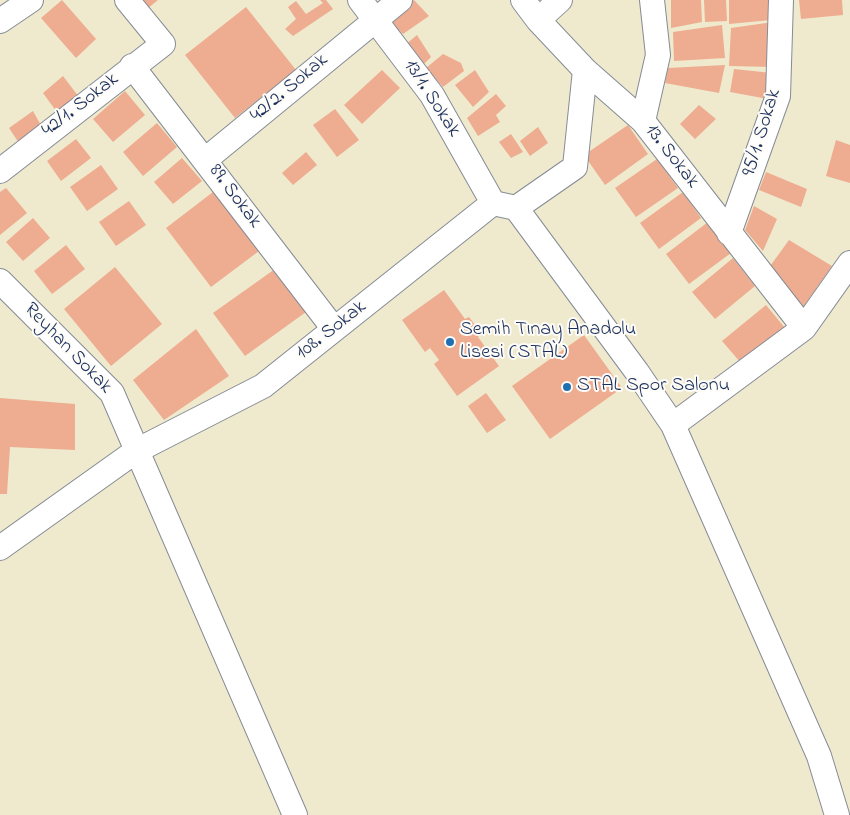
<!DOCTYPE html>
<html>
<head>
<meta charset="utf-8">
<style>
  body { margin:0 }
  canvas { display:block; background:#efe9cd }
</style>
</head>
<body>
<canvas width="850" height="815"></canvas>
<script>
const context = document.querySelector('canvas').getContext('2d');
context.lineJoin = 'round';
function fillPath(path, color) {
  context.fillStyle = color;
  context.fill(path, 'evenodd');
}
function trace(path, color, width, dash) {
  context.strokeStyle = color;
  context.lineWidth = width;
  context.lineCap = dash ? 'butt' : 'round';
  context.setLineDash(dash || []);
  context.stroke(path);
}
function write(font, color, halo, rows, align = 'center') {
  context.font = font + ' "Indie Flower",sans-serif';
  context.lineWidth = 4;
  context.setLineDash([]);
  context.textBaseline = 'middle';
  context.strokeStyle = halo;
  context.fillStyle = color;
  for (const [text, x, y, turn = 0] of rows) {
    context.save();
    context.translate(x, y);
    context.rotate((+turn || 0) * Math.PI / 180);
    context.textAlign = isNaN(turn) ? turn : align;
    if (halo) context.strokeText(text, 0, 0);
    context.fillText(text, 0, 0);
    context.restore();
  }
}
fillPath(new Path2D(`
  M62,0l34,39 -20,19 -35,-40z
  M140,0h18l-11,9z
  M320,0h6l7,9 -40,27 -8,-7 11,-10 -8,-12 8,-6 10,13 17,-11z
  M414,0l15,16 -26,18 -17,-15z
  M671,0h30l1,22 -31,6z
  M704,0h22l1,21 -22,1z
  M729,0h42v20l-42,4z
  M799,0h43l1,15 -42,4z
  M246,7l50,63 -61,48 -50,-63z
  M773,22v45l-44,-1 2,-38z
  M722,25l3,33 -51,3 -1,-29z
  M417,35l14,22 -8,8 -18,-20z
  M443,54l18,9 3,8 -21,16 -17,-19z
  M725,65l-6,28 -54,-10 3,-15z
  M734,69l38,4 -4,26 -38,-7z
  M382,70l18,18 -38,36 -18,-19z
  M475,70l14,22 -16,15 -18,-22z
  M63,76l19,25 -23,14 -16,-22z
  M125,91l20,24 -32,27 -20,-23z
  M496,94l10,12 -10,9 4,7 -22,14 -11,-18z
  M699,105l17,14 -21,20 -15,-15z
  M335,109l24,31 -22,17 -24,-32z
  M33,111l10,18 -22,17 -12,-18z
  M157,123l20,24 -34,29 -20,-24z
  M628,125l20,29 -43,31 -21,-30z
  M538,127l10,16 -18,13 -10,-15z
  M511,134l12,18 -12,6 -12,-16z
  M76,139l15,19 -30,23 -14,-20z
  M836,140l14,5v38l-24,-7z
  M306,152l11,13 -24,20 -11,-12z
  M182,158l20,23 -29,23 -19,-22z
  M657,159l21,29 -42,29 -21,-29z
  M101,165l17,24 -31,22 -17,-24z
  M766,172l41,17 -6,18 -42,-17z
  M6,188l21,25 -27,22v-43z
  M213,192l46,59 -48,36 -45,-59z
  M683,192l18,26 -42,31 -19,-26z
  M129,201l17,24 -30,21 -17,-24z
  M754,206l23,13 -14,32 -18,-21z
  M33,218l17,20 -27,23 -17,-19z
  M708,222l23,31 -42,31 -23,-30z
  M789,240l43,26 -31,44 -33,-41z
  M66,245l19,24 -33,25 -18,-23z
  M733,258l22,28 -40,33 -23,-27z
  M115,267l47,57 -51,42 -47,-57z
  M275,269l31,43 -61,44 -32,-43z
  M444,290l21,29 4,-2 13,17 -4,3 21,29 -42,30 -23,-32 5,-4 -9,-12 -5,4 -23,-32z
  M766,305l19,23 -44,35 -19,-22z
  M196,329l33,47 -65,44 -31,-40z
  M584,335l38,53 -72,51 -38,-53z
  M486,393l20,27 -19,13 -19,-27z
  M0,398l75,6v46l-65,-3 -3,47h-7z`), '#eead90');
const minor = new Path2D(`
  M360,0l72,95 61,108
  M523,0l15,20 47,50 58,51 161,207
  M538,20l22,-20
  M0,21l31,-21
  M132,66l202,263
  M643,121l15,-66 -6,-55
  M205,160l195,-160
  M0,171l163,-127 -36,-44
  M516,208l121,164 36,53 146,331 18,59
  M729,233l49,-137 3,-96
  M0,281l112,112 183,422
  M673,425l131,-97 46,-65
  M0,548l136,-97 127,-65 230,-183 23,5 59,-41 10,-97`);
trace(minor, '#858c96', 26);
trace(minor, '#fff', 24);
for (const [x, y, r, color] of [
  [450,342,5,"#1f6fb2"],
  [567,387,5,"#1f6fb2"]
]) {
  const dot = new Path2D();
  dot.arc(x, y, r, 0, 2 * Math.PI);
  context.fillStyle = color;
  context.fill(dot);
  trace(dot, '#fdfcf7', 2);
}
write('20px', '#1b2f5e', '#fdfcf7', [
  ["42/2. Sokak",290,89,-40],
  ["13/1. Sokak",431,99,57],
  ["42/1. Sokak",81,106,-38],
  ["95/1. Sokak",763,133,-73],
  ["13. Sokak",671,157,52],
  ["89. Sokak",234,197,53],
  ["108. Sokak",332,331,-38],
  ["Reyhan Sokak",67,349,46]
]);
write('20px', '#1b2f5e', '#fdfcf7', [
  ["Semih Tınay Anadolu",460,331],
  ["Lisesi (STAL)",460,354],
  ["STAL Spor Salonu",577,387]
], 'left');
</script>
</body>
</html>
